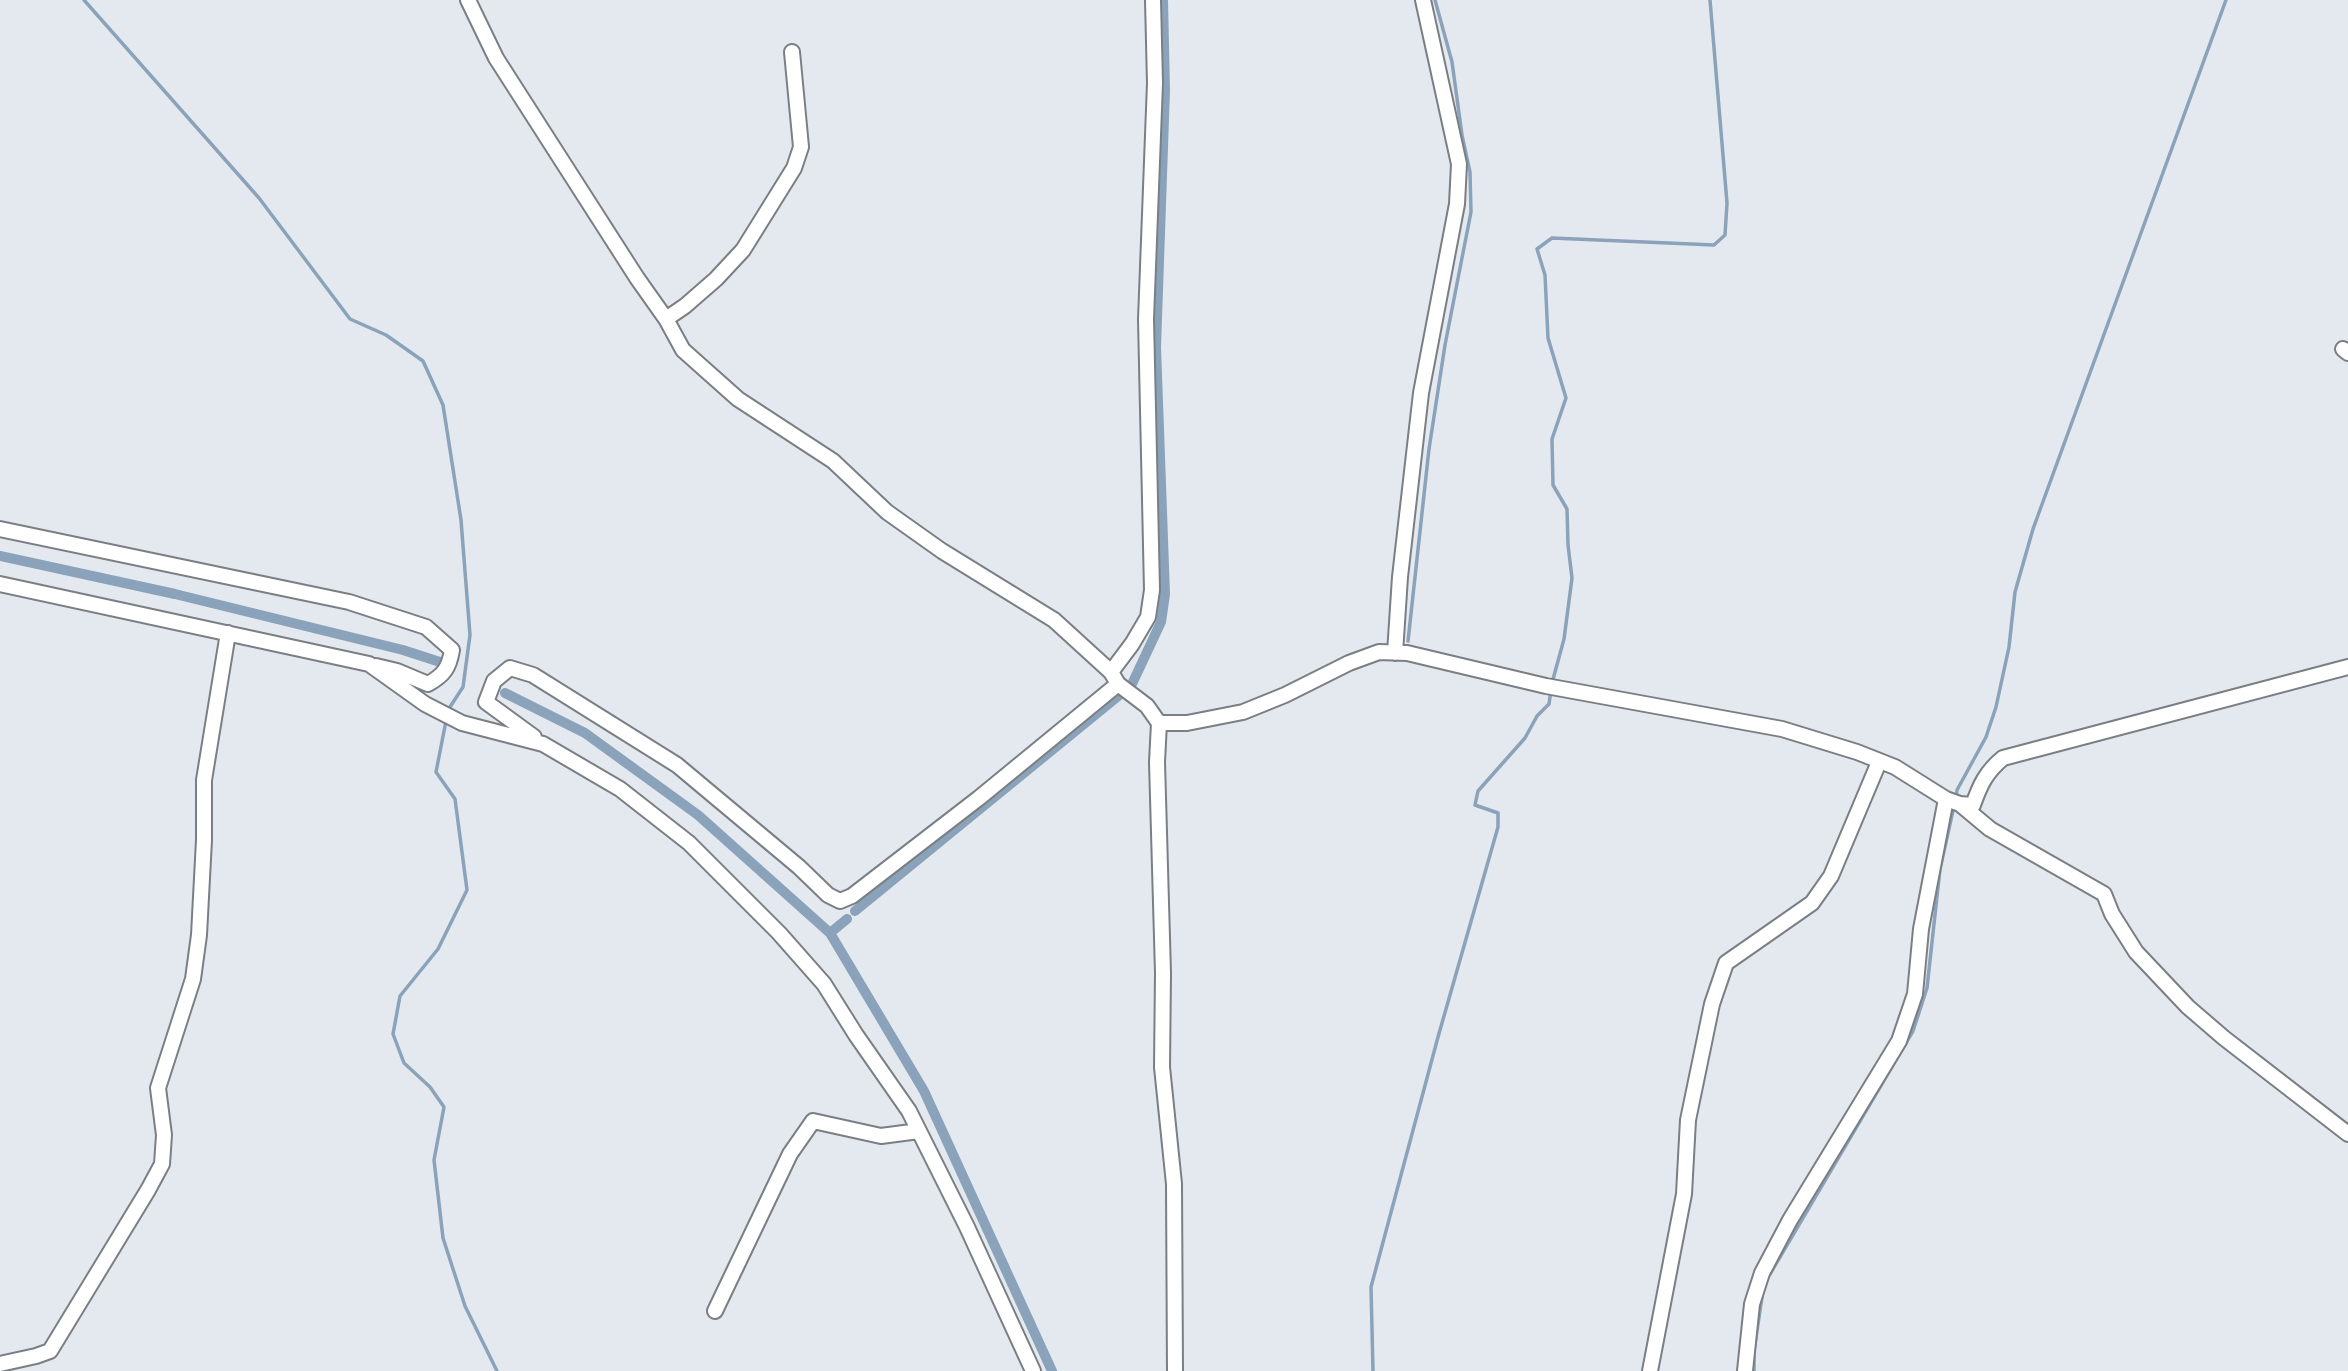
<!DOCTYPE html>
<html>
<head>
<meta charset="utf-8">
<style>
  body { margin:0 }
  canvas { display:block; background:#e4e9ef }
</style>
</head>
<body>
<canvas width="2348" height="1371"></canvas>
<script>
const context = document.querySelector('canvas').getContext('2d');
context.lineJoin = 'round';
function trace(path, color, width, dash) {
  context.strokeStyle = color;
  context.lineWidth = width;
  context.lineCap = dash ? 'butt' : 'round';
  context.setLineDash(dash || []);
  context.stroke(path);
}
trace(new Path2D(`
  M84,0l175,198 91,121 36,16 37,26 20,44 18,115 9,115 -7,52 -15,23
  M1408,641l21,-192 16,-104 26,-133 -1,-40 -8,-37 -10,-73 -17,-62
  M1552,683l12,-44 8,-61 -4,-33 -1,-36 -14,-24 -1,-46 14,-41 -18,-60 -3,-63 -8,-26 15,-11 162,7 11,-10 2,-32 -17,-203
  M446,721l-10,51 19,27 12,91 -29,59 -38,47 -7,38 11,29 26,24 14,20 -10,53 9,78 22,68 32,65
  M1956,799l1,-9 29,-53 10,-30 13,-60 6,-55 18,-63 193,-529
  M1767,1279l146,-248 14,-43 13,-119 14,-63
  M1373,1371l-2,-84 67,-250 60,-210v-14l-23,-8 3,-14 47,-53 12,-22 12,-12 2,-14
  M1754,1371v-20l8,-54`), '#8aa3bb', 3.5);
trace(new Path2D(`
  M0,556l175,38 228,56 40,13
  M1132,684l29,-62 4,-28 -9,-247 9,-257 -2,-90
  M505,693l80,40 113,82 132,118 94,158 128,280
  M855,911l267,-218
  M830,933l17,-14`), '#8aa3bb', 10);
const minor = new Path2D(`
  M468,0l28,58 141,220 29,41 17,31 55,49 95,62 54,51 55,39 112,69 57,52
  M1153,0l2,83 -9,236 6,271 -4,27 -16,27 -21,28 7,12 29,22 12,17h28l56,-11 42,-17 64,-32 30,-11 28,1 139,33 236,43 75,23 38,15 51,32 14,5 13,1c7,-20 13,-33 30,-47l345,-91
  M666,319l19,-13 31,-27 27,-29 51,-82 7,-21 -9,-95
  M2343,349l5,4
  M0,529l349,73 77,25 26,23c-3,18 -8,25 -24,34l-31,-13 -21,-5
  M0,584l369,80 56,40 37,19 81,21 77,45 69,54 90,90 45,51 32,51 53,76 58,116 66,144
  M1395,653l5,-76 21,-184 36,-189 2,-40 -36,-164
  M1159,723l-2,39 6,211 -1,94 12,117 1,187
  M534,737l-48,-35 8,-21 16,-13 23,7 144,90 122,102 29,28 12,6 12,-5 127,-98 139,-114
  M1960,804l30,25 114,65 8,20 24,38 52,55 36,31 124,96
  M715,1311l75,-157 23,-33 68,15 38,-5
  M0,1364l36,-8 14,-5 98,-161 14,-26 2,-29 -6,-47 35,-109 6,-44 5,-95v-60l24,-147
  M1650,1371l34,-177 4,-74 24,-116 14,-41 86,-60 19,-27 48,-114
  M1745,1371l7,-67 10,-31 28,-53 109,-179 16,-47 6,-65 25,-130`);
trace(minor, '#7a7f84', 18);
trace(minor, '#fff', 14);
</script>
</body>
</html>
